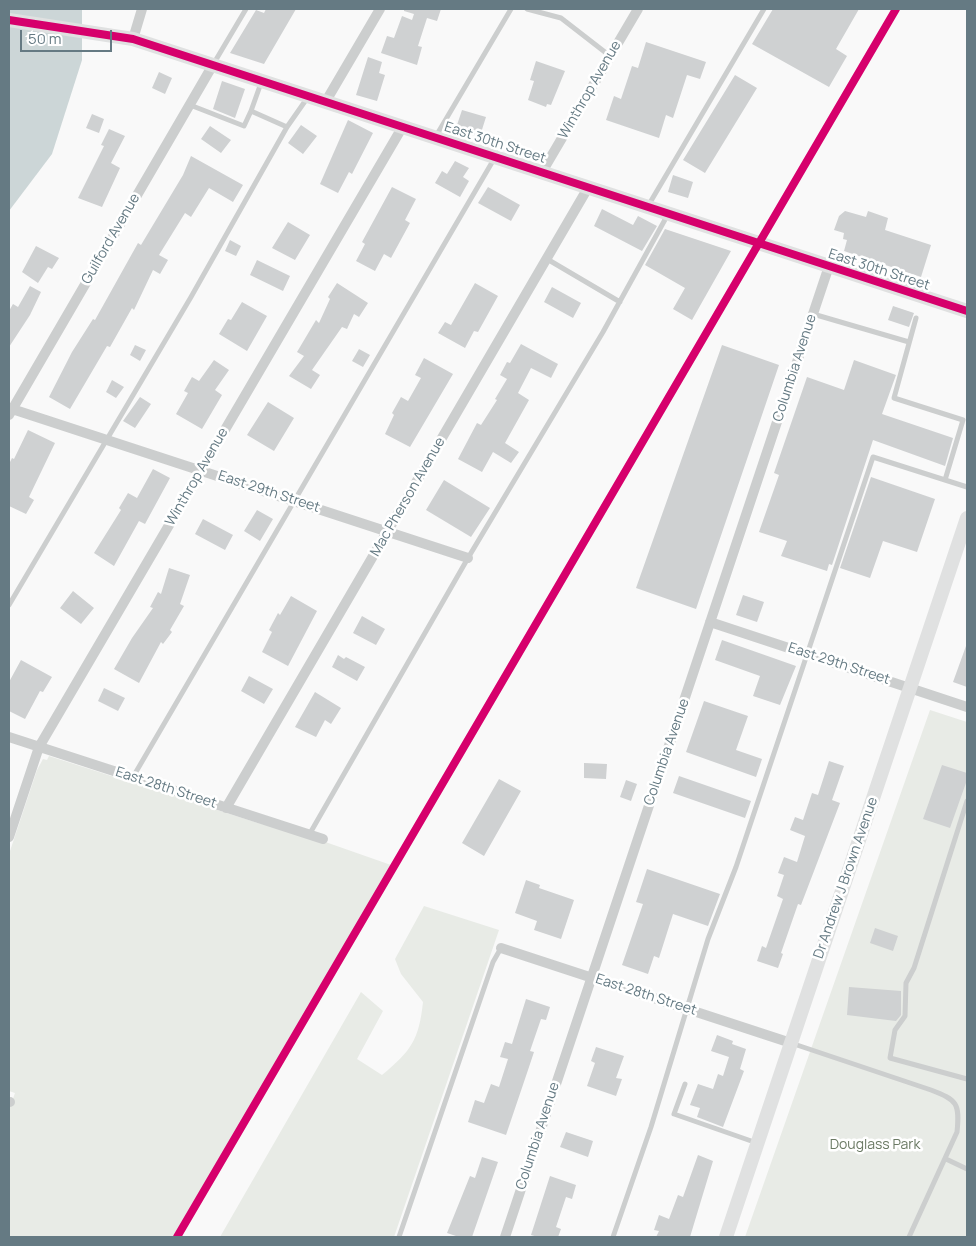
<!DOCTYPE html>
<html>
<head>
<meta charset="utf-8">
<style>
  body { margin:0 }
  #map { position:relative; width:976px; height:1246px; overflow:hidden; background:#f9f9f9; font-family:Manrope,sans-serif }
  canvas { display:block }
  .frame { position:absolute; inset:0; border:10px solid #657a83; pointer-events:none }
  .scale { position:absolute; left:20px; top:30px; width:92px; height:22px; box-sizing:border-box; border:2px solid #657a83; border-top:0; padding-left:6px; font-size:15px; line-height:18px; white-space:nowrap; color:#657a83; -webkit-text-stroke:4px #fff; paint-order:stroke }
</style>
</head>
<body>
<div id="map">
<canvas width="976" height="1246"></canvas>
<div class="frame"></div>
<div class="scale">50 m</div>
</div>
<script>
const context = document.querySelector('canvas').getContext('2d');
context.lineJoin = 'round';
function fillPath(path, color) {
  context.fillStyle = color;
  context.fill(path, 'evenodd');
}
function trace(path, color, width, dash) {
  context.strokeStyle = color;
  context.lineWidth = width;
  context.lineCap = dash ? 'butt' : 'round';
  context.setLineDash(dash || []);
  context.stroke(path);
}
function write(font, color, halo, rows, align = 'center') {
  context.font = font + ' Manrope,sans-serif';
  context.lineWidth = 5;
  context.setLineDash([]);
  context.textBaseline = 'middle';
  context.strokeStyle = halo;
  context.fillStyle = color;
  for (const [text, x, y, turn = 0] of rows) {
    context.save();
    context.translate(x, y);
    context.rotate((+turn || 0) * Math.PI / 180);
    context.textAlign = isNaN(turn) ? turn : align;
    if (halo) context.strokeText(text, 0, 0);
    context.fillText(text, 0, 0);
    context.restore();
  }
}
fillPath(new Path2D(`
  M930,710l37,12v515h-222z
  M49,756l209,67 56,15 77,27 -218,372h-164v-127l6,-17 -6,-2v-237l28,-84 6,-11 4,1z
  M424,906l75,24 -105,307h-174l141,-245 22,19 -26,48 25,16c29,-24 37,-35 41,-73l-22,-28 -6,-15z`), '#e8ebe6');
fillPath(new Path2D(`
  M9,9h73v51l-30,94 -43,57z`), '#ccd6d7');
fillPath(new Path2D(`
  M266,9h30l-32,55 -34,-11 26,-43 8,3z
  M404,9h37l-4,12 -10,-3 -9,28 4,1 -5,18 -36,-12 6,-17 7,2 8,-22 10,4 2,-6 -10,-3z
  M773,9h86l-23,40 11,7 -18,31 -77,-43z
  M646,42l60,20 -6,17 -13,-4 -14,43 -7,-3 -7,23 -53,-18 8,-24 7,3 11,-33 6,2z
  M368,57l14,5 -3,11 6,2 -8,26 -21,-6z
  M536,61l29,10 -14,34 -4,-1 -1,3 -18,-7 6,-19 -4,-1z
  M159,72l13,6 -7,16 -13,-6z
  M735,75l22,13 -52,85 -22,-13z
  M222,81l23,8 -10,29 -22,-9z
  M462,110l24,7 -6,19 -24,-8z
  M92,114l12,5 -5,14 -13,-5z
  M348,120l25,13 -21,41 -3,-2 -11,21 -18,-9z
  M301,125l16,11 -14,18 -15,-11z
  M210,126l21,14 -10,13 -20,-14z
  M109,129l16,7 -14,27 9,5 -18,39 -24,-9 26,-52 -3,-1z
  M191,156l52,29 -10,17 -24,-14 -18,29 -6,-4 -26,42 9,5 -8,14 -7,-4 -19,40 -2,-2 -22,39 -3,-1 -37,63 -21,-12 23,-45 21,-33 2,1 43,-77 3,2 42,-70z
  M455,161l14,7 -6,9 6,4 -9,16 -25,-14 7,-12 5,3z
  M673,175l20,7 -5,16 -20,-6z
  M392,187l24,12 -11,21 5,3 -19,35 -7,-4 -9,17 -19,-10 9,-17 -3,-2z
  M488,187l32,18 -9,16 -33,-18z
  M602,209l31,16 5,-9 19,10 -15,25 -48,-25z
  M845,211l21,6 2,-6 20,7 -3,12 46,15 -10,32 -77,-26 3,-11 -4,-1 1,-6 -10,-3 5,-14z
  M288,222l22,13 -15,25 -23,-12z
  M665,229l66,22 -39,69 -19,-11 12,-21 -40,-23z
  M230,240l11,6 -5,10 -11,-5z
  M36,246l23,12 -7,11 -4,-2 -10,16 -16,-11z
  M257,260l33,16 -7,15 -33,-16z
  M337,283l31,20 -9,14 -5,-3 -7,15 -5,-2 -30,43 8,5 -9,14 -22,-13 15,-20 -7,-4 19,-32 3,3 11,-24 -2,-2z
  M475,283l23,13 -20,36 -4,-1 -9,17 -27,-15 7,-11 6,3z
  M30,286l11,6 -11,23 -21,32v-36l4,-7 5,3z
  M552,287l29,16 -8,15 -29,-16z
  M242,302l25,14 -20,35 -28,-17 9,-15 3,1z
  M893,306l21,7 -5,14 -21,-7z
  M521,344l37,20 -7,14 -20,-10 -13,25 11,7 -24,43 14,9 -8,11 -18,-11 -11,20 -24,-13 19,-36 4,2 16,-25 -2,-1 12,-20 -7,-4 7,-13 3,1z
  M135,345l11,5 -6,11 -10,-6z
  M722,345l57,20 -83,244 -60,-21z
  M359,349l11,6 -7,12 -11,-6z
  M424,358l29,16 -43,73 -25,-13 9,-19 -2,-2 9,-16 7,4 13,-23 -6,-3z
  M214,360l15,10 -14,20 7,5 -20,34 -26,-15 12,-21 -4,-2 8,-14 7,4z
  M854,360l42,15 -14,39 71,24 -8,28 -72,-26 -41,125 -3,-1 -2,7 -46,-15 6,-15 -28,-9 20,-57 -5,-2 33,-96 37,13z
  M112,380l12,7 -8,11 -10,-6z
  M140,397l11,7 -16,24 -12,-7z
  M268,402l26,16 -20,33 -27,-16z
  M28,430l27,13 -26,54 5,3 -8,14 -17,-8v-42l3,-6 2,1z
  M153,469l17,9 -25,46 -6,-3 -25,45 -20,-13 27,-43 -2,-2 9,-15 9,5z
  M871,477l64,22 -18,53 -34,-11 -13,37 -30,-10z
  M444,480l46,28 -19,29 -45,-27z
  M257,510l16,9 -13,22 -16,-10z
  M203,519l30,16 -8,15 -30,-16z
  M169,568l21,7 -10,29 4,2 -14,24 2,2 -9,12 -2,-2 -22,41 -25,-14 18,-31 21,-30 -3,-1 8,-15 3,2z
  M73,591l21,17 -13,16 -21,-16z
  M743,595l21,7 -7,20 -21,-7z
  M291,596l26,15 -29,55 -26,-14 10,-20 -3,-2 9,-17 2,2z
  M362,616l23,13 -9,16 -23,-12z
  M722,640l74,26 -16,39 -27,-9 7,-20 -45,-16z
  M966,646h1v41l-14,-5z
  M338,655l6,4 2,-2 19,10 -8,14 -25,-14z
  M21,660l31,17 -9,15 -3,-1 -15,28 -16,-8v-29z
  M249,676l24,13 -9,15 -23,-13z
  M104,688l21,10 -7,13 -20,-10z
  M315,692l26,16 -10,16 -6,-4 -9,17 -21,-10z
  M704,701l44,15 -12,34 26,9 -6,18 -70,-25z
  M829,761l15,5 -12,34 8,3 -39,102 -3,-1 -17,49 2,1 -5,14 -21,-7 5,-15 4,2 17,-49 -6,-3 7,-21 -6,-2 6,-16 13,5 8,-26 -15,-6 5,-13 8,3 9,-27 6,2z
  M584,763l23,1 -1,15 -22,-1z
  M942,765l25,8v7l-17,48 -27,-9z
  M679,776l72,25 -6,17 -72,-25z
  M499,779l22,12 -37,65 -22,-13z
  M626,780l11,4 -6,17 -11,-4z
  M647,869l73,25 -12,32 -35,-12 -14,44 -5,-2 -6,18 -26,-9 21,-61 -7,-2z
  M526,880l14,5 -1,3 35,12 -13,39 -27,-9 3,-9 -22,-8z
  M875,928l23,8 -5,15 -23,-8z
  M849,987l52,4v24l-5,6 -49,-6z
  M526,999l24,8 -4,13 -5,-1 -11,32 4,1 -6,18 -22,65 -38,-13 7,-22 9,3 7,-19 8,3 9,-28 -8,-2 5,-15 7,2z
  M717,1035l16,6 -1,3 14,5 -6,20 4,2 -21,56 -26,-10 3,-9 -10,-3 8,-21 15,5 5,-15 5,2 6,-19 -18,-6z
  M596,1047l28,9 -8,22 6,1 -6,17 -29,-10 8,-23 -4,-2z
  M566,1132l27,9 -5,16 -28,-10z
  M698,1155l15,6 -23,76h-34l3,-6 -5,-1 5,-15 10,4 9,-24 5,2z
  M482,1157l16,5 -26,75h-13l-12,-4 23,-57 5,2z
  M550,1176l26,9 -4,14 -6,-2 -10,30 5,2 -3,8h-20l-7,-2z`), '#cfd1d2');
trace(new Path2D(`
  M527,9l34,9 49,38
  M214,63l32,-54
  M190,105l54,21 7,-15 36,16
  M251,111l10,-28
  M436,136l75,-127
  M648,206l116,-197
  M547,259l73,43
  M813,314l96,28
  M916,318l-22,80 69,22 -18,60
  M9,605l182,-308 96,-170 21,-30
  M133,777l361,-618
  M967,801l-53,167 -8,15 -1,33 -10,14 -5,28 77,21
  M309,835l159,-277 135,-226 64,-116
  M791,1043l140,47c26,10 29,13 26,42l-48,105
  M685,1084l-11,30 83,29
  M946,1159l21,10
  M399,1237l94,-275 8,-14
  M613,1237l38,-110 57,-188 28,-72 137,-410 94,30`), '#cccece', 5);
trace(new Path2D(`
  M133,39l9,-30
  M326,101l54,-92
  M542,172l96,-163
  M9,408l459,150
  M9,415l205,-352
  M710,622l257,85
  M9,737l314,102
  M226,808l363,-622
  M9,837l30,-90 364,-621
  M501,948l290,95
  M9,1102h1
  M505,1237l324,-971`), '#cccece', 10);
trace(new Path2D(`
  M9,20l124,19 834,272
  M726,1237l241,-719`), '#e0e1e1', 14);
trace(new Path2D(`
  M9,20l124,19 834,272
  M177,1237l719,-1228`), '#d6006c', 8);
write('14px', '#657a83', '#fff', [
  ["Winthrop Avenue",590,90,-60],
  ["East 30th Street",495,143,18],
  ["Guilford Avenue",111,239,-60],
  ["East 30th Street",879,270,18],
  ["Columbia Avenue",795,368,-72],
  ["Winthrop Avenue",197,477,-60],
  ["East 29th Street",269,492,18],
  ["Mac Pherson Avenue",408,497,-60],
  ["East 29th Street",839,664,18],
  ["Columbia Avenue",667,752,-71],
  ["East 28th Street",166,788,18],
  ["Dr Andrew J Brown Avenue",846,878,-71],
  ["East 28th Street",646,995,18],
  ["Columbia Avenue",538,1136,-72]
]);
write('14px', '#6b7a64', '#fff', [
  ["Douglass Park",875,1145]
]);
</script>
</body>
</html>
